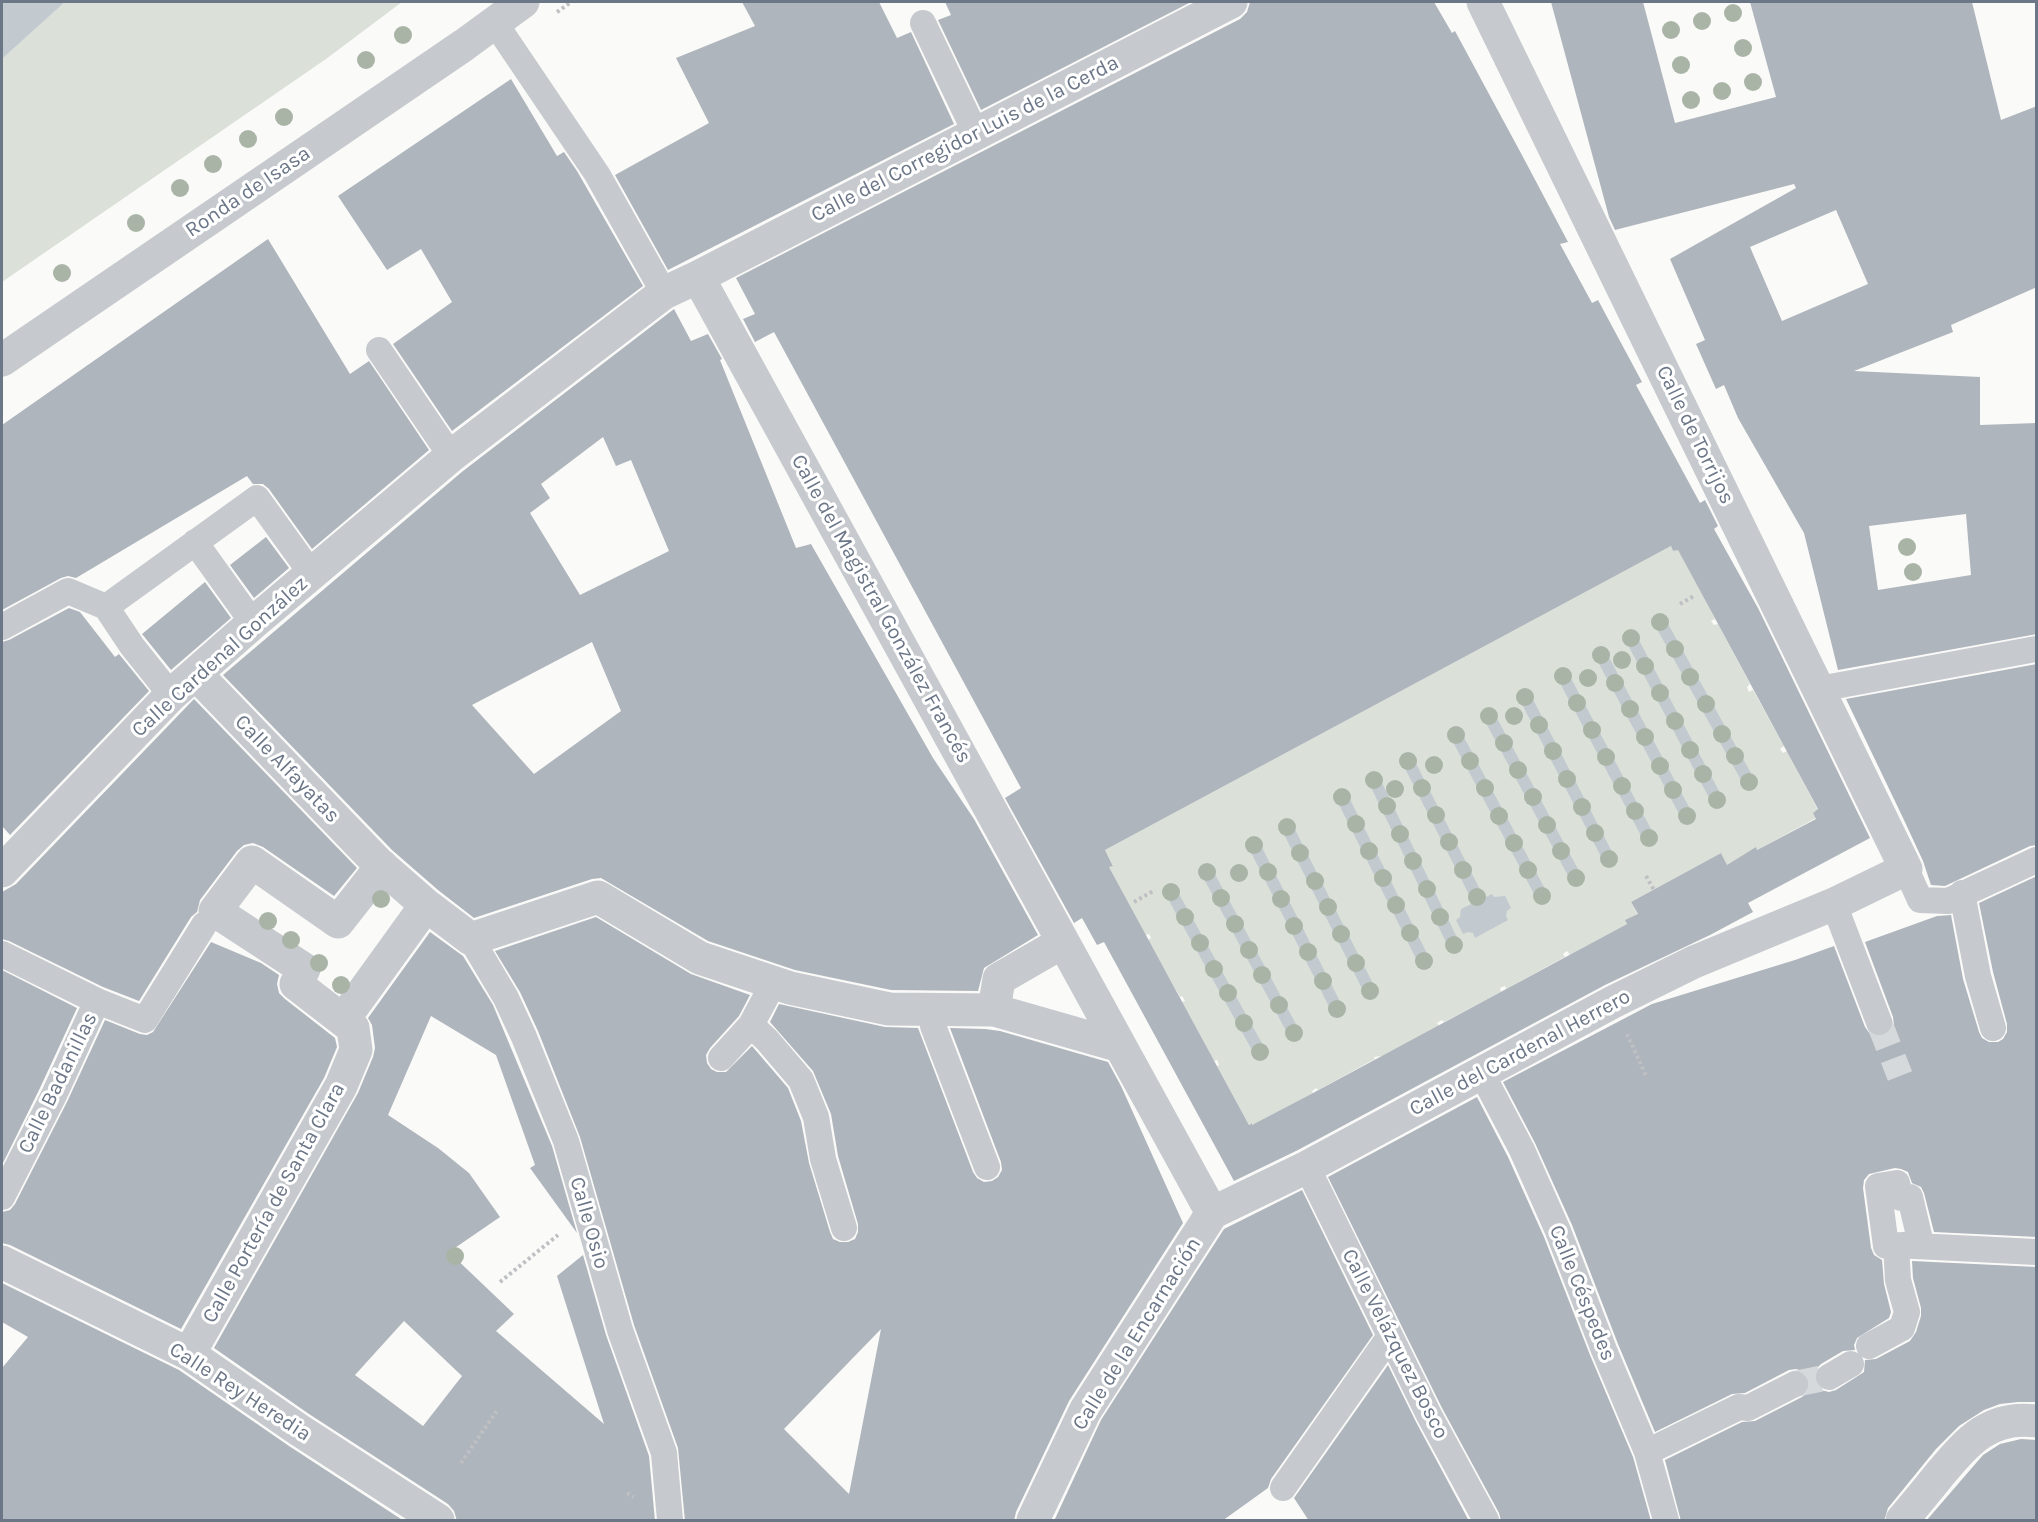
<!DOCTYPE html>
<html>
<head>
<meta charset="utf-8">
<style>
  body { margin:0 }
  #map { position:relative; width:2038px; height:1522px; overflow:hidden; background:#fafaf8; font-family:Karla,sans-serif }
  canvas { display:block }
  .frame { position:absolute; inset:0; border:3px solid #6b7687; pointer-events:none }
</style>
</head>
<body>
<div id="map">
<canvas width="2038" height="1522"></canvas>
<div class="frame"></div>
</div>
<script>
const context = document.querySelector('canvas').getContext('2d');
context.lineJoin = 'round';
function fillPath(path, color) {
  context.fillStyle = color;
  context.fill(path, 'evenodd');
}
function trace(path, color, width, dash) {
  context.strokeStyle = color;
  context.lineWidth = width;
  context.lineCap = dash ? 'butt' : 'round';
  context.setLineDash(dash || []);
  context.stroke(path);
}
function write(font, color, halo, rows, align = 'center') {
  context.font = font + ' Karla,sans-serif';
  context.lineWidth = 6;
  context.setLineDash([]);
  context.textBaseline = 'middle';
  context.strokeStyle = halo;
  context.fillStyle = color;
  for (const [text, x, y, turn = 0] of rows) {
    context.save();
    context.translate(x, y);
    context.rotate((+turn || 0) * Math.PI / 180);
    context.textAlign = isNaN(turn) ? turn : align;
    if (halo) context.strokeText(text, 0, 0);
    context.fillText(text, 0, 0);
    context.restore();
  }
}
fillPath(new Path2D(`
  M65,2h337l-76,57 -324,223v-223z
  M1671,546l2,5 5,-2 35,66 2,4 -4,2 3,4 4,-1 32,60 -3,3 2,5 4,-2 31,56 -4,3 3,4 4,-2 31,59 -5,3 3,5 -59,32 -1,-2 -29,18 -6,-13 -90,49 8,15 -13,3 1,4 -57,31 -3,-4 -4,3 2,3 -4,2 -55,30 -1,-3 -5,2 1,4 -57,30 -2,-2 -5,3 2,3 -57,30 -8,1 1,2 -4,2 -51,28 -2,1 -2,-2 -4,3 1,2 -60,32 -2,-2 -2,2 -32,-59 2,-1 -2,-5 -3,1 -32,-59 3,-1 -3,-5 -2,1 -32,-57 3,-2 -2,-4 -3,1 -2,-3 -35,-65 4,-2 -8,-15z`), '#dbe1d9');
fillPath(new Path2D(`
  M2,2h63l-63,57z
  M1492,894l2,3 11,-1 6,12 -4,3 -1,5 2,4 -33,18 -2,-5 -5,-1 -5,2 -7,-14 4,-3 1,-8z`), '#c2c9cf');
trace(new Path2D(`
  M1660,622l89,160
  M1631,638l86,162
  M1601,655l86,161
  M1563,676l86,162
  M1525,697l84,162
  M1489,716l87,162
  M1456,735l86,161
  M1408,761l69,136
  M1374,780l80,165
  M1342,797l82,164
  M1287,827l83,164
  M1254,845l83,164
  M1207,872l87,161
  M1171,892l89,160`), '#c2c9cf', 12);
fillPath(new Path2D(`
  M742,2h137l18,36 14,-6 43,92 -286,146 -53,-95 94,-52 -33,-65 79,-32z
  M945,2h246l-210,108 -43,-90 13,-5z
  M1250,2h184l18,31 3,-2 68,126 45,85 -8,2 32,59 6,-3 44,82 -6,3 64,118 5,-3 13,26 -4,3 44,79 112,230 -122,65 5,9 -43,23 -105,50 -307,165 -64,31 -130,-239 -7,3 -15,-27 -8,5 -69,-125 16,-10 -247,-456 -19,10 -12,-23 12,-5 -19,-36 504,-259 7,-7zM1671,546l2,5 5,-1 140,259 -5,4 3,6 -59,31 -1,-3 -29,18 -6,-12 -90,49 7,12 -13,6 2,4 -314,169 -61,32v-2l-3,2 -140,-258 4,-1 -8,-16z
  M1551,2h92l32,121 101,-26 -26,-95h222l29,118 36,-14v181l-86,38 2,7 -99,39 126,6v48l57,-2v211l-199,36 -34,-137 -66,-115 -14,-33 -8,4 -20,-45 9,-4 -35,-81 126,-71 -2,-4 -179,46 -6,-13zM1836,210l32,74 -86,37 -32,-74zM1966,514l5,61 -93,15 -9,-64z
  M511,79l46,77 7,-4 13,19 66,115 -191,145 -59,-87 59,-42 -31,-53 -34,21 -49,-74z
  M268,239l82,135 19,-13 60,89 -117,99 -43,-60 -6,-5h-10l-6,-8 -171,102 -8,-2 -7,2 -59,32v-185z
  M674,309l17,32 17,-7 14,25 -2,1 76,188 15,-4 122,214 41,61 64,116 -54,33 -6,23 -87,-1 -96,-20 -87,-29 -107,-63 -9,1 -118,39 -36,-28 -46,-40 -169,-175 240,-204zM603,437l13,29 15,-6 38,91 -89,44 -50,-82 20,-15 -9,-14zM592,642l29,69 -87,63 -62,-69z
  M266,537l23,31 -35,30 -24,-33z
  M205,582l26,36 -60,52 -29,-36z
  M69,608l11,4 35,45 4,-3 30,37 -139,144 -8,-9v-184l7,-2z
  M2037,664v181l-7,1 -85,40 -14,-1 -8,-24 -19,-41 -58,-121z
  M194,699l163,169 -23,28 -71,-49 -10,-4 -9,2 -7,6 -37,49 -3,12 -6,5 -52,84 -36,-14 -94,-46 -7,-2v-47l14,-8z
  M2037,876v361l-103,-5 -10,-39 -3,-6 -9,-4 -4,-11 -7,-3 -6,-1 -26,6 -5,6 -1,8 8,60 3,7 8,5 2,24 7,28 -2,6 -32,20 -3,7 1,5 -12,1 -22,13 -5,5 -2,8 2,7 5,6 8,2 7,-2 28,-18 1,-12 11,-1 34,-18 6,-9 5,-16v-8l-8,-30 -1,-17 125,6v135h-19l-18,2 -16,6 -25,16 -23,23 -48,59 -4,13h-203l-16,-61 77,-38 13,-1 47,-24 6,-5 2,-8 -1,-6 -6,-7 -7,-2 -7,1 -44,23 -13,1 -77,38 -37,-88 -46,-119 -37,-82 -32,-61 149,-78 143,-44 39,-14 31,81 5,7 7,3 7,-1 7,-5 3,-6 -1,-8 -28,-75 72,-26 14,-1 12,64 16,53 3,6 7,4h9l5,-3 4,-7v-8l-14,-52 -14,-69z
  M596,917l95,57 59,21 -11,21 -29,32 -4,7 1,8 4,6 6,3h9l26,-26 36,42 13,33 8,42 21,69 3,7 7,3h8l7,-3 3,-7v-8l-20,-68 -7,-42 -18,-43 -43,-49 9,-18 106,23 33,1 55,144 4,6 7,4 8,-1 6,-4 4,-7 -1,-8 -51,-134 35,1 15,2 108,31 13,24 62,137 -114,178 -53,111 -2,9h-329l-7,-73 -44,-123 -54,-188 -42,-106 -18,-39 -25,-41zM881,1329l-32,165 -65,-65z
  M430,932l33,24 30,49 59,141 25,87 -47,-65 5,-3 -39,-110 -65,-39 -43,99 50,33 31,25 31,44 -51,35 65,62 -18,17 108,93 -47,-148 26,-21 23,80 43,121 6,65h-198l-3,-10 -6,-7 -139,-90 -95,-66 144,-255 15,-36 2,-9 -3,-23 -4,-7zM404,1321l58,55 -39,50 -68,-51z
  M211,942l50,21 18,12 -2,9 2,9 6,6 50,39 2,9 -13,31 -143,251 -171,-84 -8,-2v-31l8,-2 5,-6 52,-102 38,-82 35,14 7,1 6,-3z
  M2,970l75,38 -37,80 -38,77z
  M1477,1097l31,60 36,80 46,118 43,102 18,64h-150l-2,-8 -57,-105 -114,-231z
  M1302,1190l71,145 -102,144 -3,9 -46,33h-168l47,-101 123,-191z
  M2,1283l177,87 110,76 115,75h-402v-153l26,-31 -26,-15z
  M1388,1365l28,57 53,99h-160l-15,-23z
  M2021,1439l16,1v81h-111l57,-66 17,-11z`), '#afb5bc');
trace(new Path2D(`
  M1879,1022l21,54
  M1795,1384l34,-7`), '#d6d9dc', 26, [26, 13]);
trace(new Path2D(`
  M557,12l14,-10
  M1680,604l14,-8
  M1646,876l8,14
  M1134,902l21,-12
  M1627,1034l20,44
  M500,1282l58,-47
  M461,1463l37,-54
  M627,1493l7,4`), '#bec0c3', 4, [3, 3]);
trace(new Path2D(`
  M495,23l102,151 67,119
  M923,23l53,111
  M379,350l72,106
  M195,542l58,81
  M106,607l151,-109 54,75
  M2,627l66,-36 38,16 26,39 39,49
  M1819,689l217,-40
  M1906,869l14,31 28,1 88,-41
  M1962,893l16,83 15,52
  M1834,904l45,118
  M471,939l35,59 18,39 42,104 54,189 44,123 6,67
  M2,954l95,47 48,19 59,-95
  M932,1010l1,16 54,141
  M751,1025l16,15 34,40 15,37 7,42 21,69
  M721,1058l30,-33 23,-43
  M1481,1072l41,78 36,81 46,119 43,102 19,68
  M1307,1167l122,248 57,105
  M1897,1183l4,15 9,-1 11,47 -35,2 -8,-60z
  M2,1197l52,-102 43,-94
  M1869,1346l33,-18 5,-16 -9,-32 -2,-35 140,7
  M1829,1377l22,-13
  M1647,1452l92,-45 9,1 47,-24
  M1283,1488l107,-152`), '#c6c9cd', 26);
trace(new Path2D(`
  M698,277l514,936
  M2,360l462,-315 59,-43
  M196,674l183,190 47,41 45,34 127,-42 102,61 90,30 99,21 105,1 126,36
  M2,871l169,-176 82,-72 198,-167 213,-163 34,-16 533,-275
  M994,1010l5,-31 64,-37
  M343,1020l83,-115
  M1212,1213l95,-46 306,-165 81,-40 140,-58 72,-35 -423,-867
  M2,1262l187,92 110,76 139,90
  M189,1354l152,-268 15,-36 -3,-22 -57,-44 8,-15 -89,-58 37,-49 86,60 44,-56
  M1033,1520l52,-109 127,-198
  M1902,1520c13,-15 26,-31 38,-46 28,-33 50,-59 96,-53`), '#c6c9cd', 33);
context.fillStyle = '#a9b4a7';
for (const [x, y] of [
  [1733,13],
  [1702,21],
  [1671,30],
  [403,35],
  [1743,48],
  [366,60],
  [1681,65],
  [1753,82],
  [1722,91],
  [1691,100],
  [284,117],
  [248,139],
  [213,164],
  [180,188],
  [136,223],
  [62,273],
  [1907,547],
  [1913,572],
  [1660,622],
  [1631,638],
  [1675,649],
  [1601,655],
  [1622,660],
  [1645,666],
  [1563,676],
  [1690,677],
  [1588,678],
  [1615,683],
  [1660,693],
  [1525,697],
  [1577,703],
  [1706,704],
  [1630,709],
  [1489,716],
  [1514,716],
  [1675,721],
  [1539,725],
  [1592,730],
  [1722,734],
  [1456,735],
  [1645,737],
  [1504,743],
  [1690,750],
  [1553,751],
  [1735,756],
  [1606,757],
  [1408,761],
  [1470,761],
  [1434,765],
  [1660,766],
  [1518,770],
  [1703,774],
  [1567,779],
  [1374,780],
  [1749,782],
  [1622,786],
  [1422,788],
  [1485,788],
  [1395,789],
  [1673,790],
  [1342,797],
  [1533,797],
  [1717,800],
  [1387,806],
  [1582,807],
  [1635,811],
  [1436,815],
  [1499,816],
  [1687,816],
  [1356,824],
  [1547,825],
  [1287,827],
  [1595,833],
  [1400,834],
  [1649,838],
  [1449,842],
  [1514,843],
  [1254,845],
  [1369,851],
  [1561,851],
  [1300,853],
  [1609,859],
  [1413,861],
  [1463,870],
  [1528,870],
  [1207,872],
  [1268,872],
  [1239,873],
  [1383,878],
  [1576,878],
  [1315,881],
  [1427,889],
  [1171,892],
  [1542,896],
  [1477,897],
  [1221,898],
  [381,899],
  [1281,899],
  [1396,905],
  [1328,907],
  [1185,917],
  [1440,917],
  [268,921],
  [1235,924],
  [1294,926],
  [1410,933],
  [1341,934],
  [291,940],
  [1200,943],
  [1454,945],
  [1249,950],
  [1308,952],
  [1424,961],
  [319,963],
  [1356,963],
  [1214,969],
  [1262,975],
  [1323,981],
  [341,985],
  [1370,991],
  [1228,993],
  [1279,1005],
  [1337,1009],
  [1244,1023],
  [1294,1033],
  [1260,1052],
  [455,1256]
]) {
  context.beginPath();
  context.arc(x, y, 9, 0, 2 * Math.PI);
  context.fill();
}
write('21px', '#6b7687', '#fff', [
  ["Calle del Corregidor Luis de la Cerda",965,139,-27],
  ["Ronda de Isasa",248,192,-34],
  ["Calle de Torrijos",1695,435,64],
  ["Calle del Magistral González Francés",881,609,61],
  ["Calle Cardenal González",220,657,-42],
  ["Calle Alfayatas",287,769,46],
  ["Calle del Cardenal Herrero",1520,1053,-28],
  ["Calle Badanillas",58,1083,-64],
  ["Calle Portería de Santa Clara",274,1203,-61],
  ["Calle Osio",589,1223,74],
  ["Calle Céspedes",1582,1293,68],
  ["Calle de la Encarnación",1137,1334,-58],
  ["Calle Velázquez Bosco",1395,1344,63],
  ["Calle Rey Heredia",240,1392,33]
]);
</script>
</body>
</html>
